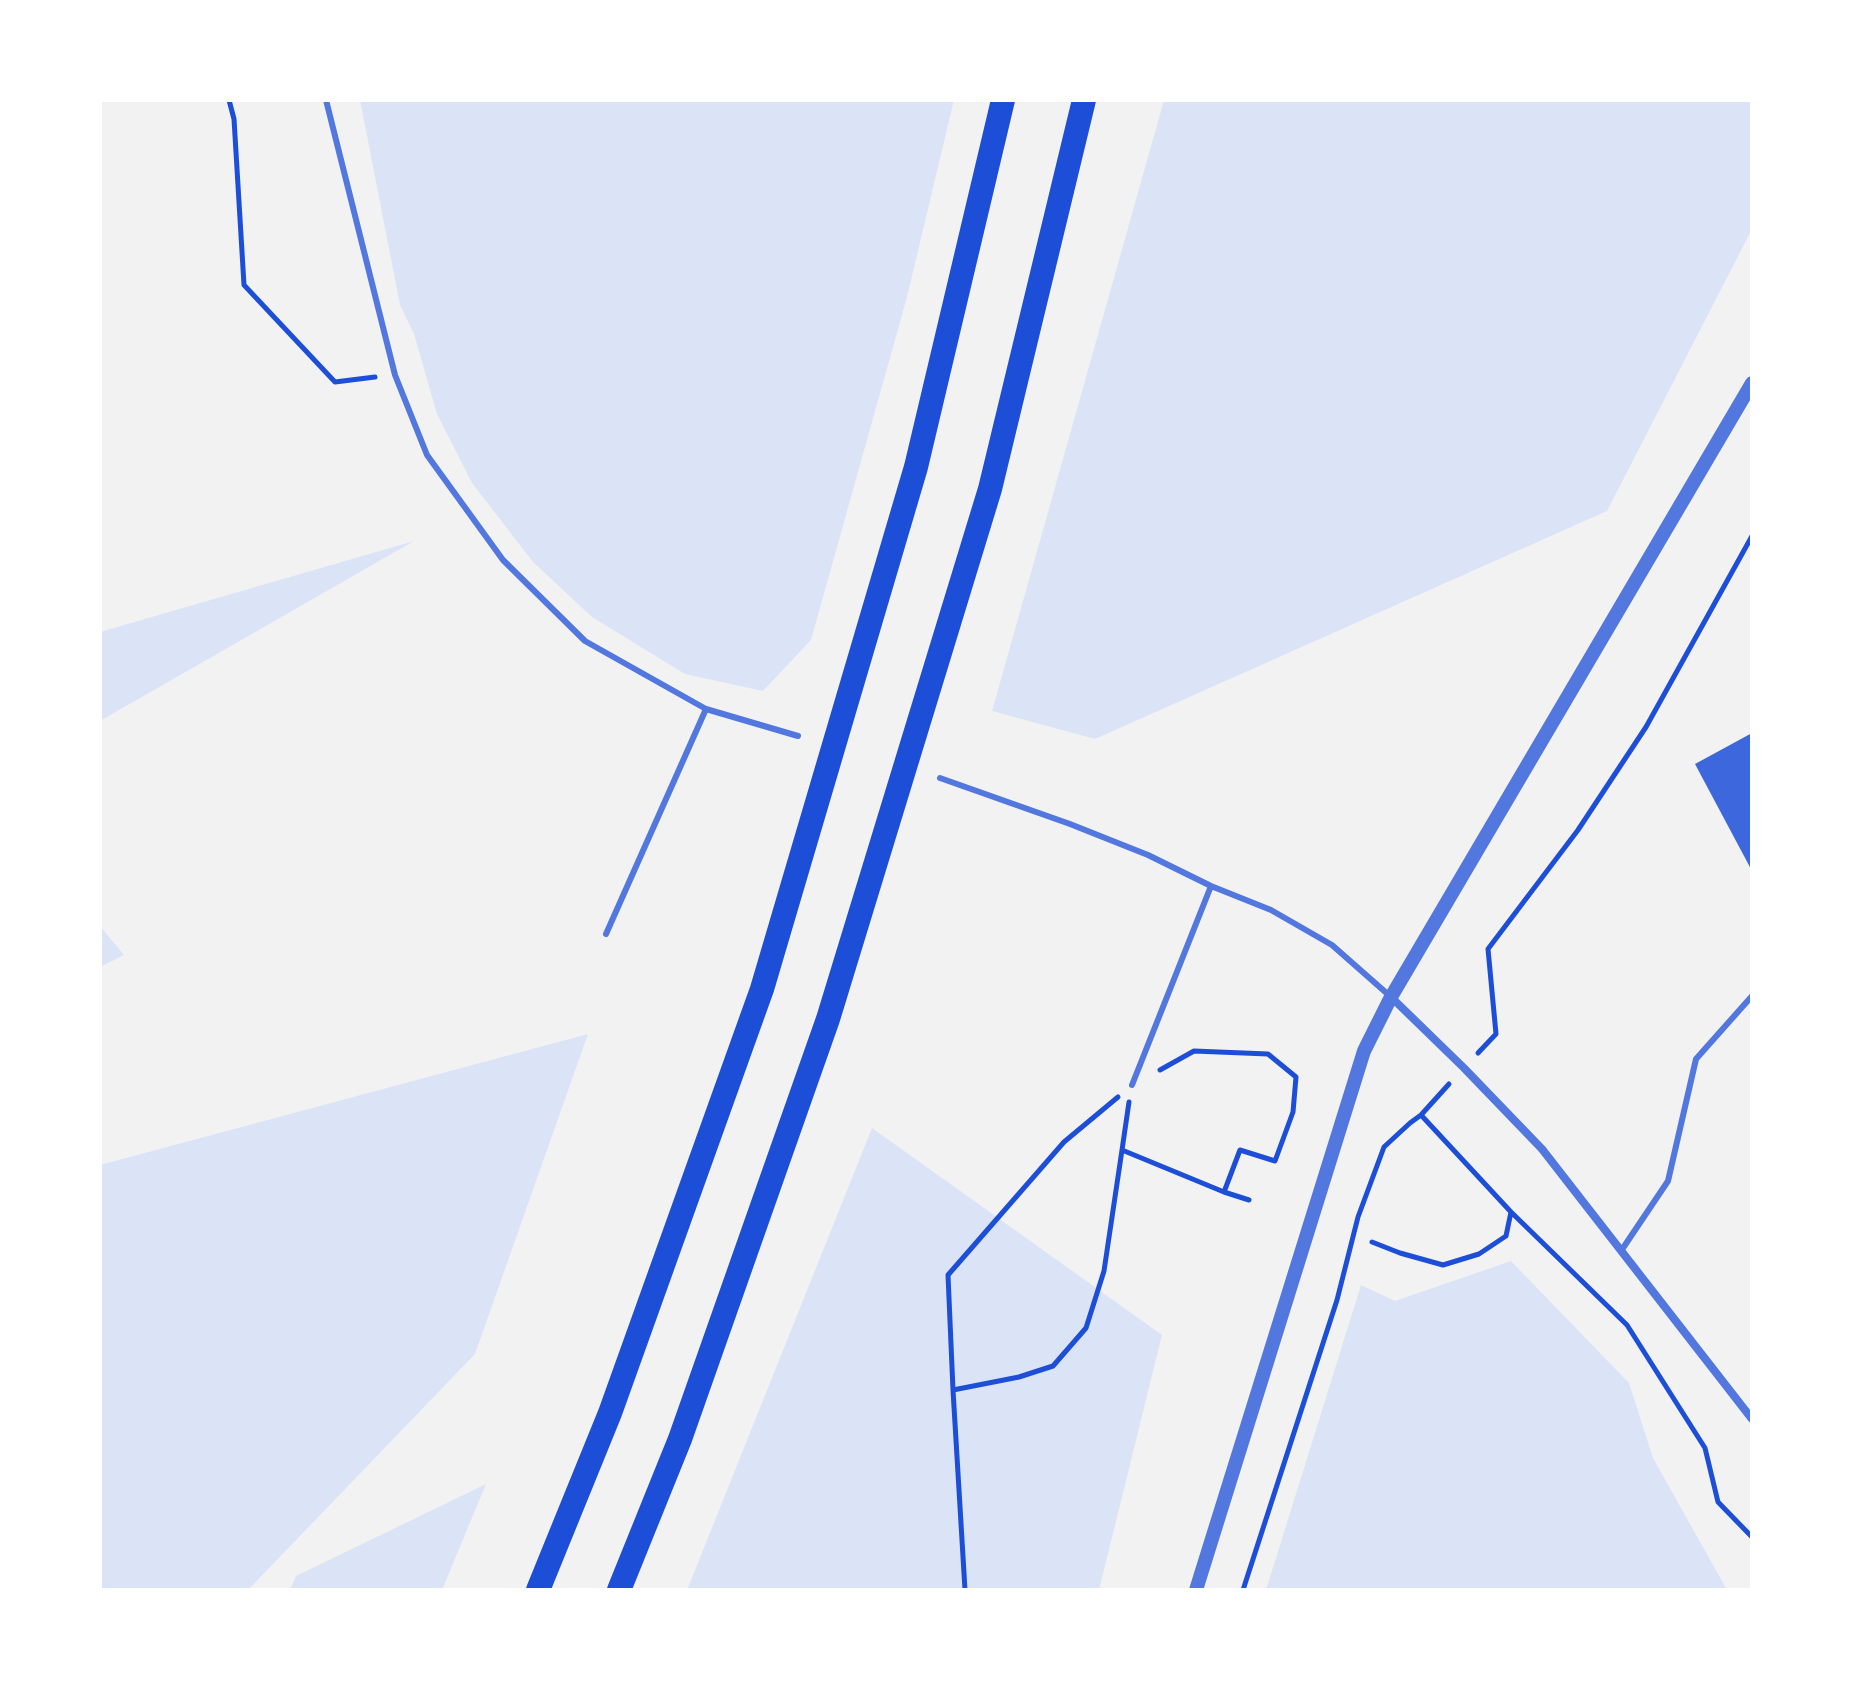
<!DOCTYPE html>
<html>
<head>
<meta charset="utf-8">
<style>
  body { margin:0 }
  #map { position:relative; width:1852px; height:1690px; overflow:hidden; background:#f2f2f2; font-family:Overpass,sans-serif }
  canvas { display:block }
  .frame { position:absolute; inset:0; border:102px solid #fff; pointer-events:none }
</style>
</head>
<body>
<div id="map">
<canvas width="1852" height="1690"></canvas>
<div class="frame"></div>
</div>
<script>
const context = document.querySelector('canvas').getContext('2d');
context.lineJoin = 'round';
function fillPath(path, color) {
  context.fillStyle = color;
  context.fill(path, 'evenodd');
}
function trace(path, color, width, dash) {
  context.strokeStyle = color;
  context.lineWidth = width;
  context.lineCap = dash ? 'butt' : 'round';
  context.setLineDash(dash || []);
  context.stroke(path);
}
fillPath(new Path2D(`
  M360,100h594l-47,197 -96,343 -48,51 -78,-17 -93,-57 -59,-55 -61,-79 -35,-69 -23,-80 -14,-29z
  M1164,100h350l8,1 1,-1h229v129l-145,282 -512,228 -103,-28z
  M414,541l-314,180v-89z
  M100,926l24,29 -24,12z
  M588,1034l-113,320 -227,236h-148v-425z
  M872,1128l290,207 -63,255h-412z
  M1511,1261l118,122 24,75 74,132h-461l95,-305 34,16z
  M486,1484l-44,106h-152l6,-14z`), '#dbe4f7');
fillPath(new Path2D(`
  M1752,733v138l-57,-107z`), '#3d67dc');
trace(new Path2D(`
  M229,100l5,19 10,166 91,97 40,-5
  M1478,1053l18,-19 -8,-85 90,-119 68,-103 106,-191
  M1160,1070l34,-19 74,3 28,23 -3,35 -18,49 -35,-11 -16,42
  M1129,1102l-7,48 102,42 25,8
  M1511,1212l116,113 78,123 13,54 34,35
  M1372,1242l28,11 43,12 36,-11 27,-18 5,-24 -90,-97
  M953,1390l66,-13 34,-11 33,-38 18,-57 18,-121
  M965,1590l-12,-200 -5,-115 116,-133 54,-45
  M1243,1590l94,-290 21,-83 26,-70 26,-24 11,-8 28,-31`), '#1d4ed8', 5);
trace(new Path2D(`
  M326,100l69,275 32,80 76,105 82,81 121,68 92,27
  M940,778l130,46 78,31 63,31 60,24 61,35 59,52
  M606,934l100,-225
  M1132,1085l79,-199
  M1621,1251l47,-70 28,-122 56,-63`), '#5277de', 6);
trace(new Path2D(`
  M1391,997l73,71 78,81 210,270`), '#5277de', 8);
trace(new Path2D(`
  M1196,1590l168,-539 27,-54 361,-614`), '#5277de', 14);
trace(new Path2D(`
  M538,1590l72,-177 152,-424 154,-522 87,-367
  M619,1590l61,-151 148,-420 162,-530 94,-389`), '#1d4ed8', 24);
</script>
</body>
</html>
